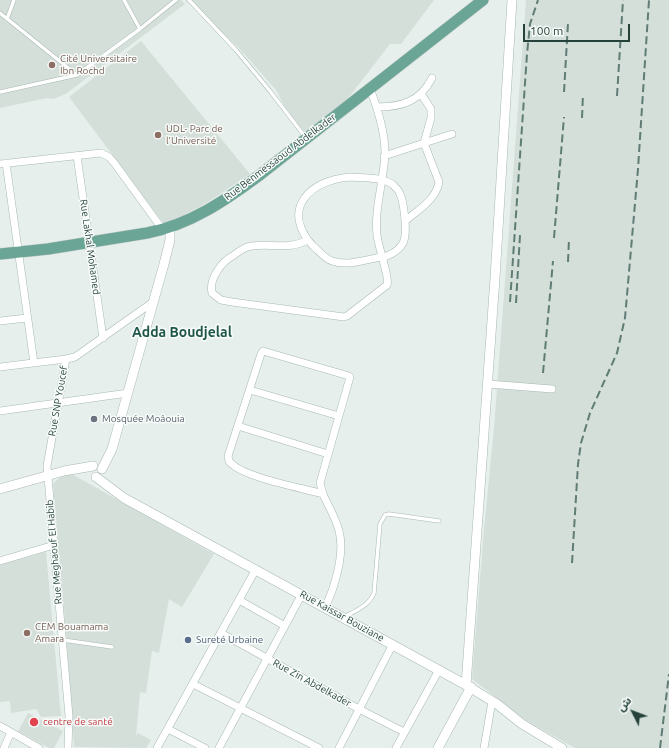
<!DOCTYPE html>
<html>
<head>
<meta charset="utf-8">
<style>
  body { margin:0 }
  #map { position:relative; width:669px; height:748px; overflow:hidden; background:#e6efeb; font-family:Ubuntu,"Noto Sans Arabic",sans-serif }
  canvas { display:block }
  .north { position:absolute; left:613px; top:692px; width:40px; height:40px; -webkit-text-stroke:3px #f7fbf9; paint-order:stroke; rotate:312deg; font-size:11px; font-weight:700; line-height:16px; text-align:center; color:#24423a }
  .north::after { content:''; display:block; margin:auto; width:14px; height:18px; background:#24423a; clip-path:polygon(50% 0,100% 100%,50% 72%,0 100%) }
  .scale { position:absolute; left:523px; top:24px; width:107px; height:18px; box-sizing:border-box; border:2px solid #24423a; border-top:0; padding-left:5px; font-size:12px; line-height:14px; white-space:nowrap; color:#24423a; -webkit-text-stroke:3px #f7fbf9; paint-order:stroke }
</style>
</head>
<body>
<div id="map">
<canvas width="669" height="748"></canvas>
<div class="north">ش</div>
<div class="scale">100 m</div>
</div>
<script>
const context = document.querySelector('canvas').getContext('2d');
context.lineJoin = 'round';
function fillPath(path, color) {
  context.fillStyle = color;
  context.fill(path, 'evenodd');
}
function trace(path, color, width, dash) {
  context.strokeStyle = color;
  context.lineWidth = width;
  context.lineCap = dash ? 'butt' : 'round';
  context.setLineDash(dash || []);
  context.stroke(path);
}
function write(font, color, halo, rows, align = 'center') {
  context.font = font + ' Ubuntu,sans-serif';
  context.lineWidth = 3;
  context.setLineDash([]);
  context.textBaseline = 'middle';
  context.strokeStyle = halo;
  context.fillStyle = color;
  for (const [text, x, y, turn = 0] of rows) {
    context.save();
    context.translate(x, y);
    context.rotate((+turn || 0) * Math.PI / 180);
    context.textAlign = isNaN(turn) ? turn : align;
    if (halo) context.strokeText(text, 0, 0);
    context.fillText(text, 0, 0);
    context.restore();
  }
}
fillPath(new Path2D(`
  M0,0h181l4,4 -118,89 -13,6 -7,-1 -47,10z
  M185,0h249l-33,44h-11l-44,57 -41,32 -20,-26 -9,-17 -37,-42z
  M526,0h143v748h-94l-48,-27 -55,-42 12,-150 10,-101z
  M141,41l109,133 -42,28 -43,23 -96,-128z
  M70,473l144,81 -32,53 -13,-8 -10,54 -7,-2 -6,42 -6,-1 -4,44 2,-3 13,7 -5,8 -72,-1 -7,-103 -14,-160 10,-10z
  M46,552l15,164 -20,1 -5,-8 -25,4 -1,-12 -10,1v-137z
  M28,713l35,18 -9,17h-5l-31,-17z`), '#d4dfda');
const service = new Path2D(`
  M124,0l16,29
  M189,0l47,50 34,41 36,47
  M0,13l77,62
  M7,19l7,-19
  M0,92l77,-17 63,-46 36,-29
  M344,617c11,-6 25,-11 30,-24l6,-69 5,-9 4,-1 50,7
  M63,640l49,7`);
const minor = new Path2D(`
  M377,107c24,0 43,-5 55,-29
  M77,156l26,182
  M384,156l68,-22
  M6,163l28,200
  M0,164l101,-11 8,4 6,7 48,66
  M350,177c13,1 31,0 42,7 3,3 7,6 8,10 4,9 8,40 3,49 -3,6 -9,10 -16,13 -17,2 -38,11 -55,5 -7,-2 -13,-10 -19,-15 -33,-36 -4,-66 37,-69z
  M405,221c13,-11 31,-21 34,-39l-15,-39 7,-25v-9l-10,-15
  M308,240c-24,12 -40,1 -61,7 -5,2 -9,5 -13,8 -7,4 -12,8 -16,15 -5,7 -8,14 -6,23l9,7 11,2 112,15 3,-1 40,-31c3,-6 -9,-39 -10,-50 -3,-26 7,-55 8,-82 0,-22 -8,-45 -15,-65
  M0,321l27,-3
  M0,367l66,-8
  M488,384l64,5
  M250,390l89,26
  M0,411l128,-18
  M238,426l90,28
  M323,494c-20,-6 -83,-17 -94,-33l-1,-5 33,-102 2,-3 86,25 1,1 -30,106 3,11c5,12 13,24 16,37 6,21 -4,57 -14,76
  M0,561l54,-16
  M239,600l46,26
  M221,633l138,76 45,23
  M193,684l126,64
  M0,726l39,22
  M168,729l37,19
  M4,748l7,-16
  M68,748l1,-32 -22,-250 19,-107 9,-2 78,-55
  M157,748l99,-179
  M219,748l83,-154
  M339,748l54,-104
  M396,748l43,-78
  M484,748l8,-47`);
const tertiary = new Path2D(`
  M102,469l10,-20 52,-185 6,-24v-12
  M96,477l28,21 342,187 31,19 25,20 40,24
  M0,489l64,-18 29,-5
  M466,685l29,-407 17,-278
  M438,748l33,-61`);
const primary = new Path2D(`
  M0,254l48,-5 99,-16c43,-8 79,-33 114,-59l222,-174`);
trace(service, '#a8b8b2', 4.5);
trace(minor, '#a8b8b2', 8);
trace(tertiary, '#a8b8b2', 10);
trace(primary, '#c2cac8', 12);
trace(service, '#fff', 3.5);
trace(minor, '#fff', 7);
trace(tertiary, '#fff', 9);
trace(primary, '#6aa596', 11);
trace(new Path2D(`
  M564,92l4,-69
  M617,96l6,-96
  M582,118l1,-24
  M554,238l10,-121
  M568,262l1,-23
  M510,302l17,-248 3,-30 8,-24
  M516,303l4,-68
  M543,373l10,-112
  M572,563l6,-99 3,-21 9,-30 27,-60 8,-35 13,-149 11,-169
  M660,748l9,-74`), '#5f7d75', 2, [8, 4]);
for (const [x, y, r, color] of [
  [52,65,4,"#8d6e63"],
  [158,135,4,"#8d6e63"],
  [94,419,4,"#6b7280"],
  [27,633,4,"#8d6e63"],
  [188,640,4,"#5c6f8a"],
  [34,722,5,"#e0444e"]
]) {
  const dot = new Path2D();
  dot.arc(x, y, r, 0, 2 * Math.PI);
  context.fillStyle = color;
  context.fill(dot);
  trace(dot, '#f7fbf9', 1.5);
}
write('10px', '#785e54', '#f7fbf9', [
  ["Cité Universitaire",60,59],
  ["Ibn Rochd",60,71],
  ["UDL- Parc de",166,129],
  ["l'Université",166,141],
  ["CEM Bouamama",35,627],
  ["Amara",35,639]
], 'left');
write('10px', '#24423a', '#f7fbf9', [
  ["Rue Benmessaoud Abdelkader",280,157,-37],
  ["Rue Lakhal Mohamed",90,247,82],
  ["Rue SNP Youcef",58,401,-80],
  ["Rue Meghaouf El Habib",54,552,-95],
  ["Rue Kaissar Bouziane",342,616,29],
  ["Rue Zin Abdelkader",312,683,29]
]);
write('10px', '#5b616d', '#f7fbf9', [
  ["Mosquée Moâouia",102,419]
], 'left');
write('10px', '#4e5e75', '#f7fbf9', [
  ["Sureté Urbaine",196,640]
], 'left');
write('10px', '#be3a42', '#f7fbf9', [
  ["centre de santé",43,722]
], 'left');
write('bold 14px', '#1f5548', '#f7fbf9', [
  ["Adda Boudjelal",182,332]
]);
</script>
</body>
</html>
